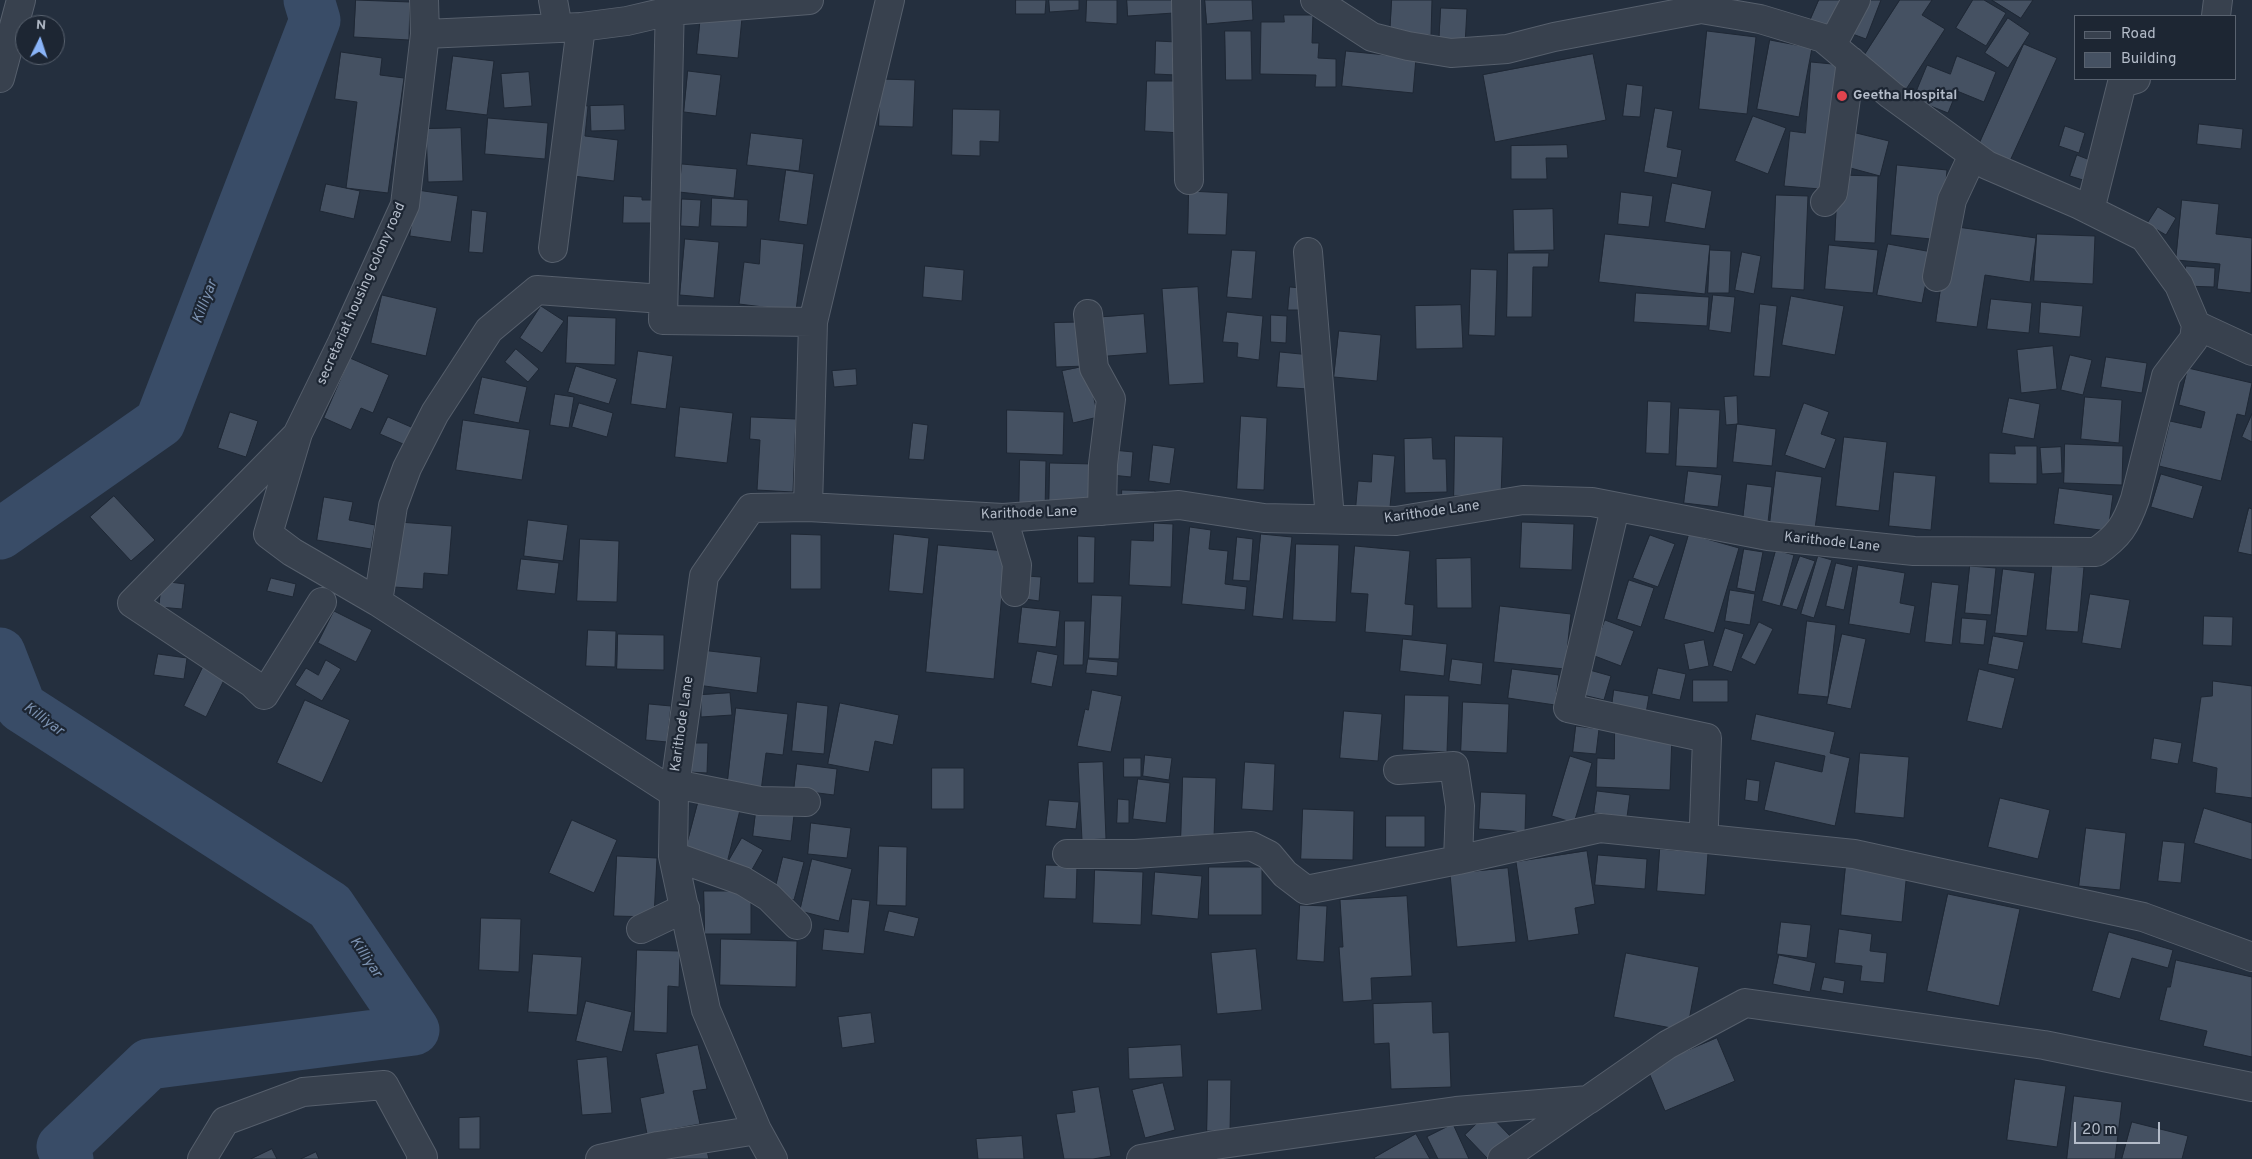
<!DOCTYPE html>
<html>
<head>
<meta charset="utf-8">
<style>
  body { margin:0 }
  #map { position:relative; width:2252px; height:1159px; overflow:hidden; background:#242f3e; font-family:Overpass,sans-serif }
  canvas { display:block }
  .legend { position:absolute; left:2074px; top:15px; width:162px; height:65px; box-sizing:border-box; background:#1d2633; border:1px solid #59626f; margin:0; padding:6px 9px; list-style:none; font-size:15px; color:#b4bcc9 }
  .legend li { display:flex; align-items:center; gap:10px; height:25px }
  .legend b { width:25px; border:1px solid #59626f }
  .north { position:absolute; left:15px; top:15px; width:50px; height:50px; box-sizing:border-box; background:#1d2633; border:1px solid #59626f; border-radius:50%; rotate:4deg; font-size:14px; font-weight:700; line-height:20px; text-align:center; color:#b4bcc9 }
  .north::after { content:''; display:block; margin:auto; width:18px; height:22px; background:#8ab4f8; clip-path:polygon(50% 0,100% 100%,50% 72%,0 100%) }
  .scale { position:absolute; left:2074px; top:1122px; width:86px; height:22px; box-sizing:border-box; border:2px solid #b4bcc9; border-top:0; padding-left:6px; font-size:15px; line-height:18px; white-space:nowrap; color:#b4bcc9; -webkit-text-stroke:4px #1d2633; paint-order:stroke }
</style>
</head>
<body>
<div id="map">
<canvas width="2252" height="1159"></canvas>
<ul class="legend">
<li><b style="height:6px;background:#38414e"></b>Road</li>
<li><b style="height:14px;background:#455162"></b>Building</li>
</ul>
<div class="north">N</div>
<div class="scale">20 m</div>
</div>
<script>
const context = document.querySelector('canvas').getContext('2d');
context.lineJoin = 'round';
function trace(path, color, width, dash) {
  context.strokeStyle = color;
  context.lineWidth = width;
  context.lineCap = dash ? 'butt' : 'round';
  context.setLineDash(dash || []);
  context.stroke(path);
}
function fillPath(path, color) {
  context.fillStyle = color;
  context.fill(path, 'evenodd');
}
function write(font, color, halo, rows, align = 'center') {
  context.font = font + ' Overpass,sans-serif';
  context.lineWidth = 4.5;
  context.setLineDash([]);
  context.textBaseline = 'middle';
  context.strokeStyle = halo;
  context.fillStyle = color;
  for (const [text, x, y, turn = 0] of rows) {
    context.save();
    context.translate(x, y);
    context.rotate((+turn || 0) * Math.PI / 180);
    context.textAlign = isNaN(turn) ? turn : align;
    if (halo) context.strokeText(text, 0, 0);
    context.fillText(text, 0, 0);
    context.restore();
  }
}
trace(new Path2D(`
  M0,534l160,-112 155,-402 -6,-20
  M0,653l21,54 309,199 84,124 -265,34 -87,83 6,12`), '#394c67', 51);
const building = new Path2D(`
  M356,0l54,2 -1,38 -55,-3z
  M1016,0h30l-1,14h-29z
  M1049,0h30v10l-29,2z
  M1087,0h30v24l-31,-2z
  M1127,0h46l1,13 -46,3z
  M1205,0h47l1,20 -46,4z
  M1392,0h40l-1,35 -41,-1z
  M1819,0h28l-14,33 -24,-10z
  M1860,0h21l-15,39 -19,-7z
  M1900,0h32l-10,15 23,14 -40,62 -45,-29z
  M1973,0h11l22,13 -20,33 -30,-18z
  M1992,0h41l-12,18z
  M1441,8l26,1 -2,36 -26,-2z
  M701,14l41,4 -4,40 -41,-4z
  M1284,15h29l-1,28h7l-1,15 18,1v28h-21l1,-12 -56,-1 1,-52h23z
  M2008,18l22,15 -22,35 -23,-15z
  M1225,31h26l1,49h-26z
  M1707,31l49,6 -9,77 -48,-5z
  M1770,40l42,8 -13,69 -42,-8z
  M1156,41l21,1 -1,33 -21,-1z
  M2024,44l33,14 -48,105 -32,-14z
  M1346,51l70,7 -3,35 -71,-7z
  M341,52l41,6 -2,17 24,3 -16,115 -42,-5 11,-86 -22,-3z
  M1593,54l13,66 -111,22 -12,-67z
  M453,56l41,5 -7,54 -41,-5z
  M1957,56l39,16 -12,30 -27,-11 -9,22 -35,-14 14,-34 23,9z
  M1811,62l32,3 -11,125 -48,-4 6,-55 15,2z
  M688,71l33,4 -5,41 -32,-4z
  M529,72l3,34 -28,2 -3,-34z
  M880,79l35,1 -2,47 -34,-1z
  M1147,81h36l-1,52 -37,-2z
  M1627,84l16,2 -3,31 -17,-1z
  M574,104l14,2 -3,30 33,4 -4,41 -41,-5z
  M624,105l1,25 -34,1 -1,-25z
  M1655,108l18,3 -6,36 15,3 -5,28 -33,-6z
  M953,109l47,1 -1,32 -19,-1v15l-28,-1z
  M1753,116l33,12 -18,46 -33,-13z
  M488,118l60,5 -3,36 -60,-5z
  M2199,124l44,5 -2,20 -44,-5z
  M2065,126l20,7 -6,20 -20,-7z
  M461,128l2,53 -35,1 -2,-53z
  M1852,132l37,9 -9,35 -37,-10z
  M751,133l52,6 -4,32 -52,-6z
  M1567,145l1,13h-22l1,21h-36v-33z
  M2077,155l13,5 -7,20 -13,-4z
  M682,164l55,5 -3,29 -55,-6z
  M1897,165l50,5 -6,70 -50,-5z
  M786,170l28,4 -7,51 -28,-4z
  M1838,175l40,1 -3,67 -40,-2z
  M1672,183l40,8 -7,38 -40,-7z
  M326,184l34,7 -6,28 -34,-8z
  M417,190l41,6 -7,46 -41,-6z
  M1189,191l39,2 -2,42 -38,-1z
  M1621,192l32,4 -4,31 -31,-3z
  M1776,195l32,1 -4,94 -32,-2z
  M624,196l18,1v3h11l-1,23h-29z
  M712,198l36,2 -1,27 -36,-1z
  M682,199l19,1 -2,27 -18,-1z
  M2182,200l37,4 -3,30 36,4 -1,55 -34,-4 3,-25 -44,-4z
  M2158,207l18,11 -10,17 -19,-11z
  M1553,209l1,41 -40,1 -1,-41z
  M472,210l15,2 -4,41 -14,-1z
  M1950,226l86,12 -6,44 -45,-7 -8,52 -41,-5z
  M1605,234l105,11 -5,49 -106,-12z
  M2037,234l58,2 -2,48 -59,-3z
  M685,239l34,3 -5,56 -34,-3z
  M761,239l43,5 -8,67 -57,-7 5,-42 15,2z
  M1888,244l44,8 -10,51 -45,-8z
  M1829,245l49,5 -5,43 -48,-4z
  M1232,250l24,1 -4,48 -25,-2z
  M1710,250l21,1 -2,42h-21z
  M1742,252l19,4 -7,38 -19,-4z
  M1508,253h41l-1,14h-15l-1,50h-25z
  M925,266l39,4 -2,31 -39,-4z
  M2186,266l29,2 -1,19 -29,-1z
  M1471,269l26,1 -2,66 -26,-1z
  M1198,287l6,96 -35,2 -7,-96z
  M1290,287l11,1 -1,22h-12z
  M1636,293l73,4 -2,29 -73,-4z
  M382,295l55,13 -11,48 -55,-13z
  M1713,295l22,2 -4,36 -22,-3z
  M1791,296l53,10 -9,49 -53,-10z
  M1991,299l41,4 -3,30 -42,-4z
  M2041,302l42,4 -3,31 -41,-4z
  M1760,304l17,2 -7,71 -16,-1z
  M1461,305l2,43 -47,1 -1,-43z
  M541,306l23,15 -22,32 -22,-15z
  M1227,312l36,4 -4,44 -22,-3 1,-14 -15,-1z
  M1144,314l3,39 -52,4 -4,-39z
  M1271,315l16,1 -1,27 -15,-1z
  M568,316l48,2 -1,47 -49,-2z
  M1086,322l1,44 -31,1 -2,-44z
  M1339,331l42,4 -4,46 -43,-4z
  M2053,346l4,43 -36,4 -4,-43z
  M516,349l23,20 -11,13 -23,-20z
  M638,351l35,5 -7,53 -35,-5z
  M1280,352l31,3 -3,34 -31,-2z
  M2070,355l22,5 -9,35 -22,-5z
  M2106,357l41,6 -5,30 -41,-6z
  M350,358l39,17 -16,38 -12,-5 -10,22 -27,-12z
  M576,366l41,13 -8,25 -41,-12z
  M1087,366l11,51 -25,6 -11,-52z
  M2188,368l64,15 -7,33 -8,-2 -16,67 -62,-15 11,-45 31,7 4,-16 -26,-7z
  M856,369l1,16 -23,2 -2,-16z
  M482,377l45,10 -8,36 -45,-9z
  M555,394l19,3 -5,31 -19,-3z
  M1737,396l1,28 -12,1 -2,-28z
  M2085,397l37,3 -3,43 -38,-4z
  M2009,398l31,6 -6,35 -32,-6z
  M1648,401l23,1 -2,52 -23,-1z
  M579,403l34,10 -6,24 -35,-10z
  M1804,403l25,9 -8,22 15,5 -11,30 -40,-14z
  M680,407l53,6 -6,50 -52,-6z
  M1679,408l41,2 -3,58 -41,-2z
  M1007,410l57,2 -1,43 -56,-2z
  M230,412l28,9 -12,36 -28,-9z
  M2252,414v28l-10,-5z
  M1241,416l26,2 -3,72 -27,-1z
  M388,417l30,13 -8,17 -30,-13z
  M751,417l45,2 -3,73 -36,-2 3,-50 -10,-1z
  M463,420l67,10 -8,50 -66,-10z
  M913,423l15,2 -4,35 -15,-1z
  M1737,424l39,5 -4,37 -39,-4z
  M1455,436l48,1 -2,60 -47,-1z
  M1844,437l43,5 -8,69 -43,-5z
  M1432,438l1,21h13l1,33 -42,1 -1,-54z
  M2065,444l58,2 -1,39 -58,-2z
  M1153,445l22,3 -5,36 -21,-3z
  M2015,446h22v38l-48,-1v-30l26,1z
  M2061,447l1,26 -20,1 -2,-26z
  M1113,450l20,2 -2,25 -20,-2z
  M1373,454l22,2 -6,61 -34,-2 3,-34 13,1z
  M1020,460l26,1 -1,51 -26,-1z
  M1050,463l44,1 -1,43 -44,-1z
  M1688,471l34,4 -4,32 -34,-4z
  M1776,471l46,6 -8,59 -45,-5z
  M1894,472l42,4 -5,54 -42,-4z
  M2161,474l42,12 -10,33 -42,-12z
  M1747,484l25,3 -5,44 -25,-3z
  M2059,488l54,7 -5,36 -54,-7z
  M1122,490l33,1v10l-33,-1z
  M114,496l41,44 -24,21 -41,-44z
  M324,497l29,5 -4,18 26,5 -4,24 -54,-9z
  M2249,508l3,1v46l-14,-3z
  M528,520l40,5 -5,36 -39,-5z
  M399,522l53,4 -4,49 -24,-2 -1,16 -29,-2z
  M1522,522l52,2 -2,46 -52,-2z
  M1154,523l19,1 -2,63 -42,-2 2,-45 22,1z
  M1190,527l21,3 -2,19 19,2 -3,33 22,3 -2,23 -63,-6z
  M791,534l30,1v54h-30z
  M894,534l35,4 -6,56 -34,-3z
  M1261,534l31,3 -9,82 -30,-3z
  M1689,534l50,14 -25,85 -50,-14z
  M1650,535l25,9 -17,43 -25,-9z
  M1078,536l17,1 -1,46h-16z
  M1237,537l16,2 -3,42 -17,-1z
  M580,539l39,2 -2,61 -40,-1z
  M1296,544l43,1 -3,77 -43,-2z
  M938,545l68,6 -12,128 -68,-7z
  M1355,546l55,5 -5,53 9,1 -2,31 -47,-4 3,-38 -17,-1z
  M1744,549l19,3 -8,40 -18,-4z
  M1776,550l18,5 -14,51 -18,-5z
  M1800,556l15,5 -18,49 -15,-4z
  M1818,556l14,4 -18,58 -13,-4z
  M1471,558l1,50h-35l-1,-49z
  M521,559l38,4 -4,31 -38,-4z
  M1836,563l17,4 -9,43 -18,-4z
  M1858,565l47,8 -5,30 15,3 -5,28 -61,-10z
  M2052,565l32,2 -6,65 -32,-2z
  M1970,566l26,2 -5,47 -26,-2z
  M2003,569l32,4 -8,63 -32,-3z
  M1027,576l14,1 -2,24 -14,-2z
  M271,578l25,6 -3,13 -26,-6z
  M1629,580l25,8 -13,39 -24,-8z
  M162,581l23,3 -3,25 -23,-2z
  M1932,582l27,3 -7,60 -27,-3z
  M1730,590l25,4 -5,31 -25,-4z
  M2090,594l40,6 -9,49 -39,-6z
  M1092,595l30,1 -3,63 -30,-1z
  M1500,606l71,8 -6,55 -71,-7z
  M1022,607l38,4 -4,36 -38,-4z
  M334,611l38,19 -16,32 -38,-19z
  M2204,616l29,1 -1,29 -29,-1z
  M1962,618l25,2 -3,25 -24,-2z
  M1605,620l29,11 -13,35 -29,-11z
  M1065,621h20l-2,44h-19z
  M1807,621l29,4 -8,72 -30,-3z
  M1759,622l14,7 -18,36 -14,-7z
  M1725,628l19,6 -12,38 -19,-6z
  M588,630l28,1 -1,36 -29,-1z
  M618,634l46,1v35l-47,-1z
  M1842,634l24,5 -15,70 -24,-5z
  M1993,636l31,6 -6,28 -30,-6z
  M1403,639l44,5 -3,32 -44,-5z
  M1704,640l5,26 -20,4 -5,-26z
  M701,650l60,7 -4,36 -60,-8z
  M1037,651l21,4 -6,32 -21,-4z
  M158,654l29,4 -3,21 -30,-4z
  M1088,659l30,3 -1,14 -31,-3z
  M1452,659l31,4 -2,22 -32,-4z
  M326,660l15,9 -19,32 -27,-16 11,-17 12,7z
  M203,667l22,11 -19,39 -22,-11z
  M1658,668l28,6 -6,26 -28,-6z
  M1512,669l47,6 -4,30 -47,-7z
  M1586,669l25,7 -7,24 -25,-6z
  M1979,669l36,9 -13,51 -35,-8z
  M1693,680h35v22h-35z
  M2213,681l39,5v112l-37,-5 2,-25 -25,-6 9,-65 11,-1z
  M1092,690l30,6 -11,56 -34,-6 8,-37 3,1z
  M1614,690l35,6 -4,23 -34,-6z
  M730,693l2,22 -31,2v-22z
  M1405,695l44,1 -2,56 -44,-2z
  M305,700l45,20 -28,63 -45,-20z
  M797,702l31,4 -4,48 -32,-3z
  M1463,702l46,2 -2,49 -46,-2z
  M840,703l59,12 -6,30 -18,-4 -6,31 -41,-8z
  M649,704l22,2 -4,36 -21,-2z
  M736,708l52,6 -5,41 -17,-2 -5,38 -34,-3z
  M1344,711l38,3 -4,47 -38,-3z
  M1756,714l79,18 -5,21 20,5 -15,68 -71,-16 11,-49 47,11 3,-16 -74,-16z
  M1576,726l23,3 -3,25 -23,-2z
  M1615,726l57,9 -2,55 -74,-3 1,-29 17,1z
  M2154,738l28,5 -4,21 -27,-5z
  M690,743h18l-1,30 -18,-1z
  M1860,753l49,4 -5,61 -49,-5z
  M1145,755l27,3 -3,22 -26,-4z
  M1570,756l22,7 -18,60 -22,-7z
  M1124,758h17v19h-17z
  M1103,762l3,77 -24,1 -4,-77z
  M1245,762l30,2 -2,47 -31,-2z
  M797,764l40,5 -3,26 -40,-5z
  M932,768h32v41h-32z
  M1183,777l33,1 -2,59h-33z
  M1138,779l32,4 -4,40 -33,-4z
  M1747,779l13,2 -2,21 -13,-2z
  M1597,791l33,4 -3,22 -33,-4z
  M1481,792l45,2 -1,38 -46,-3z
  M2000,798l50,12 -12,49 -50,-12z
  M699,799l41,11 -13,53 -42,-11z
  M1118,799l11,1v23h-12z
  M1049,800l30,2 -3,27 -30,-3z
  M2204,808l48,15v37l-58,-17z
  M1303,809l51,2 -1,49 -52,-1z
  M756,811l38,4 -3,26 -38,-5z
  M1386,816h39v31h-39z
  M572,820l45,20 -23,53 -45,-20z
  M811,823l40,5 -4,30 -39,-4z
  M2086,828l40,5 -6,57 -41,-4z
  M742,838l21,12 -14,25 -21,-13z
  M2163,841l22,2 -4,40 -23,-2z
  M879,846l28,1 -1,59 -29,-1z
  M1660,849l48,4 -3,42 -48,-4z
  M1587,851l8,53 -20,4 4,26 -51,7 -12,-79z
  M1598,855l49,4 -2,30 -50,-4z
  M617,856l40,2 -3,59 -40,-1z
  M783,857l21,5 -10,38 -20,-6z
  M812,859l40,10 -13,52 -39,-10z
  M1846,864l61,7 -5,51 -61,-7z
  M1046,865l31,1 -1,33 -32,-1z
  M1209,867h53v48h-53z
  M1508,868l8,74 -59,5 -7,-73z
  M1095,870l48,2 -2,53 -48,-2z
  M1155,872l47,4 -4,43 -46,-4z
  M704,891h47v43h-46z
  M1948,894l72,15 -21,97 -72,-15z
  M1407,896l5,80 -41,2 1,22 -29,2 -4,-55h4l-3,-47z
  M852,899l18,2 -6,53 -42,-4 2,-21 24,3z
  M1300,905l27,1 -3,56 -27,-2z
  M889,911l30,7 -5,19 -30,-6z
  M481,918l40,1 -2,53 -40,-2z
  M1781,922l30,3 -4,33 -30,-4z
  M1839,929l33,5 -2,17 17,2 -3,30 -24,-2 2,-15 -27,-3z
  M2109,932l64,18 -5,18 -36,-10 -12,41 -28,-8z
  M721,939l76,2 -1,46 -76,-2z
  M1256,949l6,61 -45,4 -6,-61z
  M637,950l43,1 -1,36 -11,-1 -1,47 -33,-2z
  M1626,953l73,14 -12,64 -73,-14z
  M533,954l49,3 -5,58 -49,-3z
  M1779,955l37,8 -6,29 -37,-8z
  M2176,960l76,17v80l-49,-11 4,-15 -48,-11 8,-33h3z
  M1824,977l21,4 -2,13 -22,-4z
  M586,1001l46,11 -10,40 -46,-11z
  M1432,1002l1,31 16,-1 2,55 -60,2 -2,-46 -15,1 -1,-40z
  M871,1013l4,30 -33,5 -4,-31z
  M1717,1038l18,43 -70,30 -18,-43z
  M698,1045l9,44 -14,2 7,33 -53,10 -7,-36 24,-5 -8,-39z
  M1181,1045l2,32 -54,2 -1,-31z
  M607,1057l5,56 -30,2 -5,-55z
  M2015,1079l51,7 -9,61 -50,-7z
  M1208,1080h23l-1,51h-23z
  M1163,1083l12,47 -30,8 -13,-48z
  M1099,1087l12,69 -18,3h-29l-8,-45 19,-2 -3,-21z
  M2074,1096l48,6 -7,57h-48z
  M1488,1113l23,24 -23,22 -23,-24z
  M480,1117v32h-21v-31z
  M2132,1122l56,14 -6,23h-60z
  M1453,1124l16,35h-31l-11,-22z
  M1416,1134l14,25h-55l-1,-1z
  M1022,1136l2,23h-46l-2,-20z
  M272,1149l5,10h-26z
  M707,1151l2,8h-43l-1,-2z
  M316,1152l3,7h-18z`);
fillPath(building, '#455162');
trace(building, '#1f2835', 1);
const minor = new Path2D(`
  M424,0l1,34
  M553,0l5,28
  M670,0l-7,320 150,2 -5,185
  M1186,0l3,180
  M1315,0l57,37 36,9 43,7 56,-4 47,-12 147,-28 59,10 63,19 68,57 96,70 93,40 64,32 35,48 17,40 56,26
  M2216,16l2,-16
  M1832,45l24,-45
  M0,78l21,-78
  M1825,202l8,-9 18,-132
  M2090,210l32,-127 14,-4
  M553,248l28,-221
  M1308,252l22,267
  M1937,277l15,-77 21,-45
  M1088,314l6,54 17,31 -8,65 -1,47
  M813,322l77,-322
  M297,435l-165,168 120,80 12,12 58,-93
  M1615,508l-47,200 139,30 -3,86
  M1003,518l14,47 -2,27
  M378,602l15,-96 14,-38 28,-55 54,-83 48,-40 126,9
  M1398,770l56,-4 6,40 -2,54
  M675,784l85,17 46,1
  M674,793l-296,-191 -86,-50 -24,-18 30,-101 44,-90 63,-138 20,-171 156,-7 46,-6 43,-10 139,-11
  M1067,854h68l116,-8 18,9 16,19 21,16 152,-30 142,-32 254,26 289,63 109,40
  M673,856l70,25 26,16 28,28
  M641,929l44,-21
  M202,1159l23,-38 78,-29 81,-7 39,72 -2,2
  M600,1159l58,-13 99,-16
  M773,1159l-16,-29 -51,-120 -33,-154 1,-63 30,-217 47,-68 57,-1 195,11 176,-13 85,13 132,3 127,-21 69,2 176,34 146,15 182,1c23,-16 30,-27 39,-53l31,-123 28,-37 2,-14
  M1141,1159l74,-14 241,-34 132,-11 79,-55 78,-42 299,42 208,42
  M1502,1159l84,-58`);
trace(minor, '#565f6c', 30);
trace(minor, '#38414e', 28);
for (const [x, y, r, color] of [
  [1842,96,6,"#e0444e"]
]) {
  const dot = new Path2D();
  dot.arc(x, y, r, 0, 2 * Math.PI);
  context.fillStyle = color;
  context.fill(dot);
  trace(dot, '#1d2633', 2);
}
write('bold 14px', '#b4bcc9', '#1d2633', [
  ["Geetha Hospital",1853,96]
], 'left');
write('14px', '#b4bcc9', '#1d2633', [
  ["secretariat housing colony road",362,294,-66],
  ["Karithode Lane",1432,513,-8],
  ["Karithode Lane",1029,514,-2],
  ["Karithode Lane",1832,543,6],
  ["Karithode Lane",683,724,-82]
]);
write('italic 15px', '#7c92b1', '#1d2633', [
  ["Killiyar",206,302,-69],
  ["Killiyar",43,720,36],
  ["Killiyar",365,958,56]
]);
</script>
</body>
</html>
